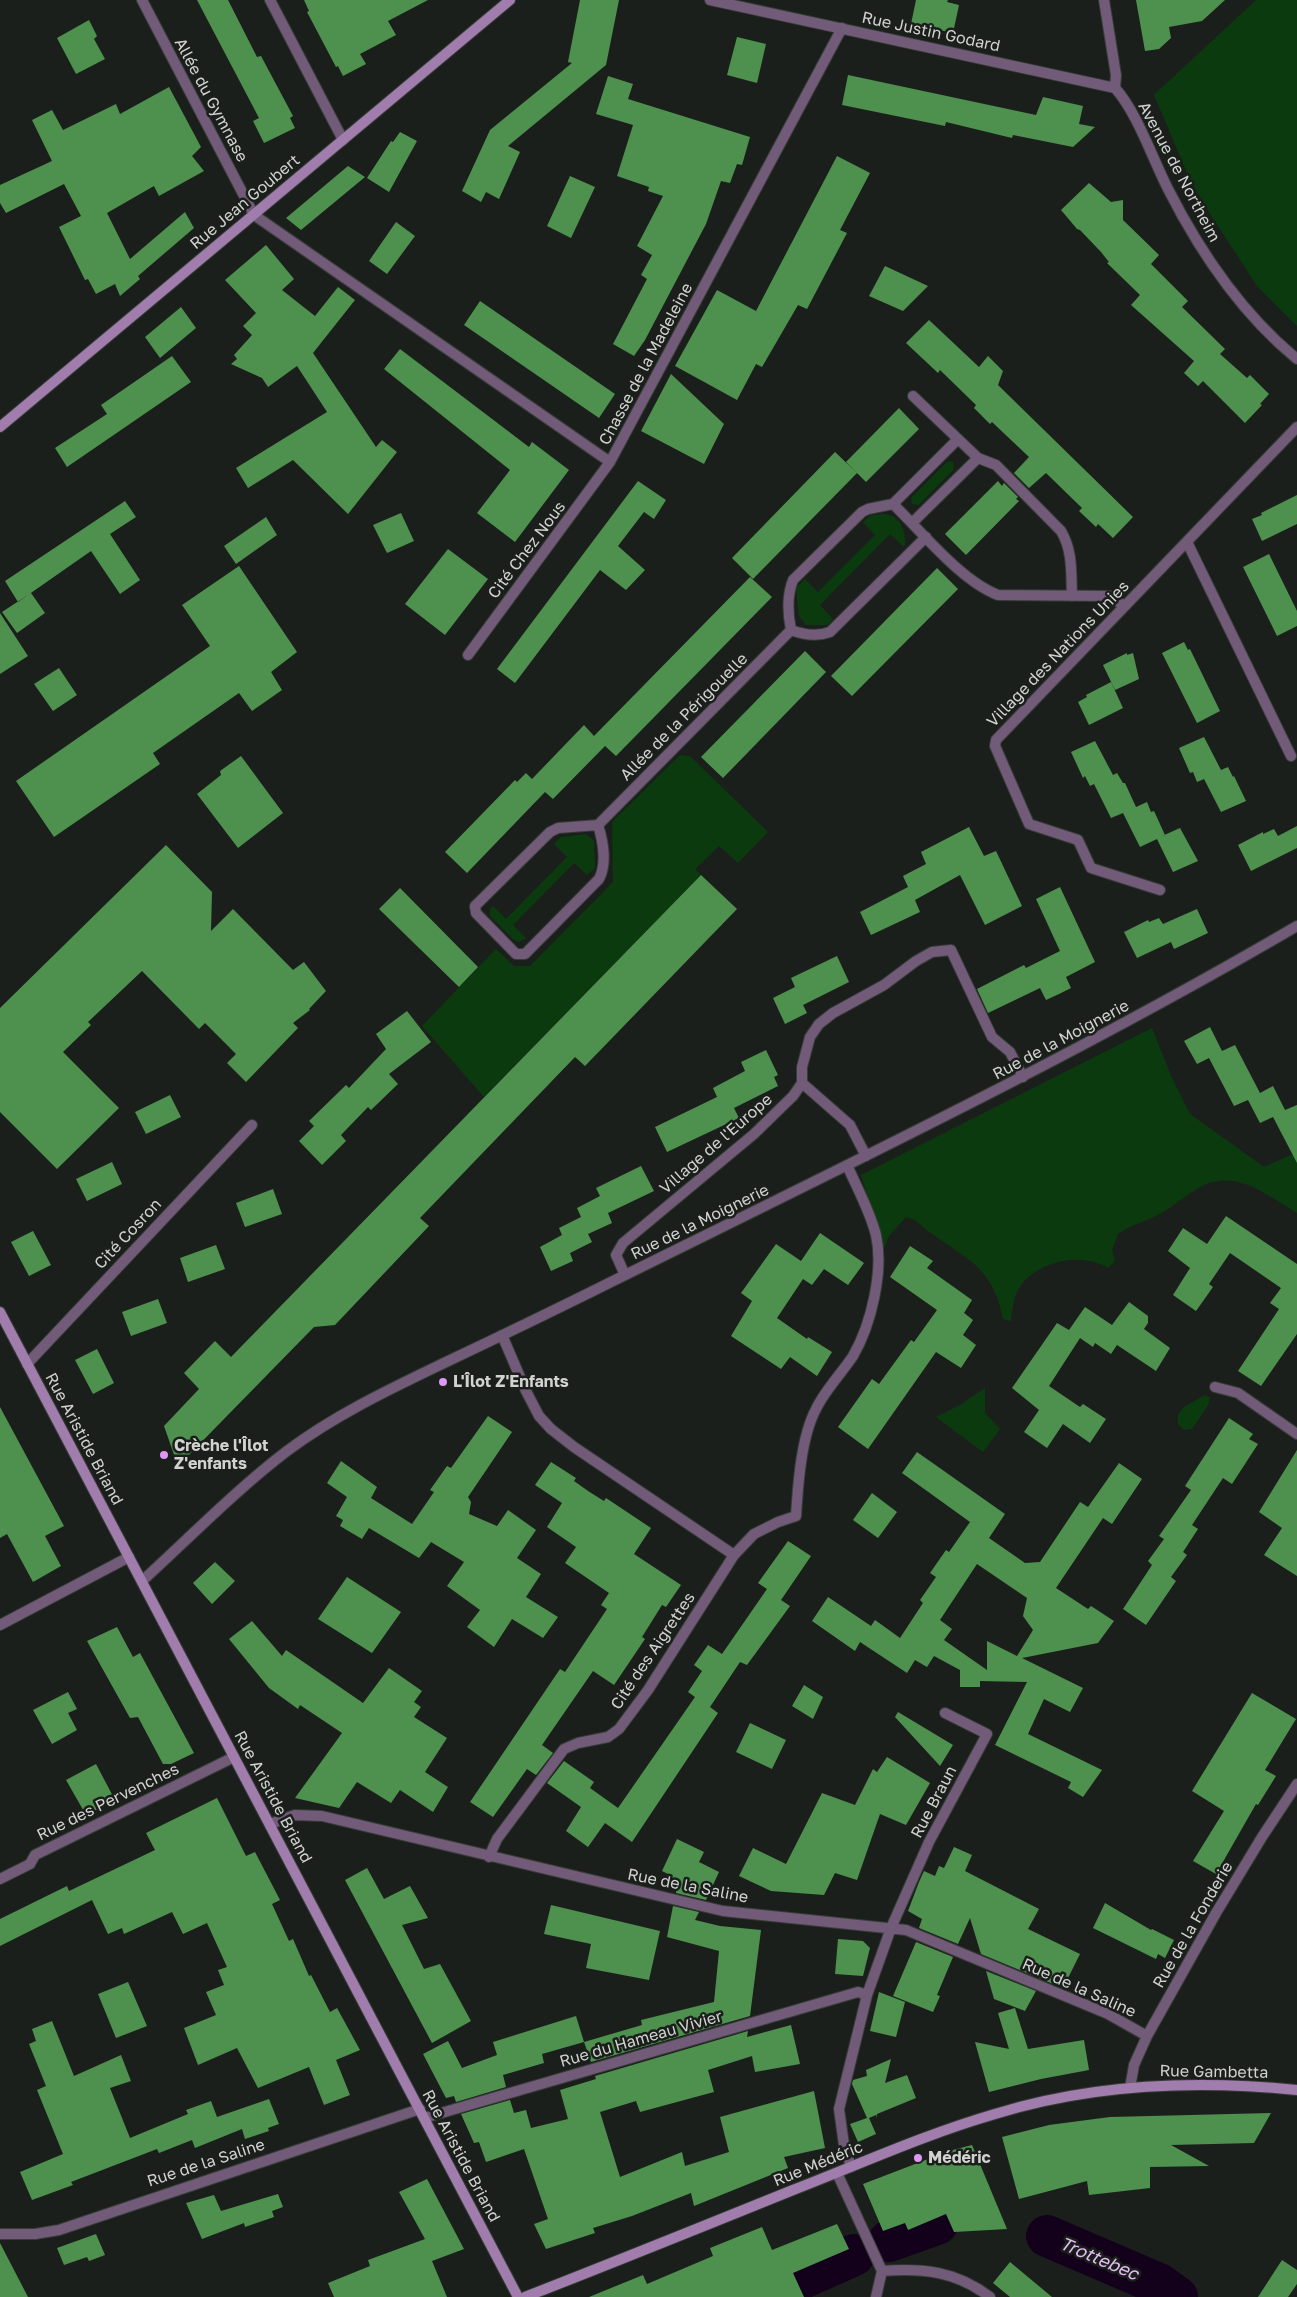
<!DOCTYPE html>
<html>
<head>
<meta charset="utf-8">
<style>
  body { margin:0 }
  canvas { display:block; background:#1b1f1b }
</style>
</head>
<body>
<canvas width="1297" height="2297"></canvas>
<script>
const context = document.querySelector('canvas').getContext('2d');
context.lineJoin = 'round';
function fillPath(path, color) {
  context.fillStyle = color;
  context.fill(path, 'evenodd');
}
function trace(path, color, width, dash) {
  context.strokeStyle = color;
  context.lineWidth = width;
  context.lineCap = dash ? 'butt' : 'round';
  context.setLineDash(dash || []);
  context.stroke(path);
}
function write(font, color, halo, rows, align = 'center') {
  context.font = font + ' "Golos Text",sans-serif';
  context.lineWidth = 5;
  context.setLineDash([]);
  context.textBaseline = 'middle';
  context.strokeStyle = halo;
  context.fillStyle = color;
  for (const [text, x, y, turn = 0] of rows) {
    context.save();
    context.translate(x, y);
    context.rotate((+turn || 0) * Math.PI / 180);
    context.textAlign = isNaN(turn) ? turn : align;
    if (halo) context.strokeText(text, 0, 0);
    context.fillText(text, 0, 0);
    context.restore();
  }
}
fillPath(new Path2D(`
  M1256,0h41v326l-40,-40 -52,-80 -17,-31 -34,-80z
  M948,461l5,1 1,7 -35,36 -7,-1 -1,-6z
  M886,514c15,3 20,18 19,31l-1,2 -14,-13 -70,71 13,14 -6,6h-21l-7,-9 -3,-28 9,-9 13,13 57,-57 -12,-13 8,-7z
  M680,755l10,1 78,76 -30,31 -19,-17 -24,23 6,6 -217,222 -62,-71 74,-77 18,17h16l83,-84 -1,-60z
  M586,834l8,7 1,27 -8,7 -13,-12 -61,62 13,13 -7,4 -5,-2 -24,-24v-7l3,-3 13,13 61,-62 -13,-13 7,-7z
  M1152,1028l19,48 19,38 74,53 33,-15v61c-30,-18 -62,-46 -99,-25 -12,7 -23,17 -35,24 -14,9 -31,12 -45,22l-6,16 3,11 -7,7c-27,-17 -74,-7 -90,22 -5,9 -6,21 -7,31l-8,-2c-11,-61 -47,-62 -88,-99l-9,-3 -17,19 -5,12 -23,-73z
  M985,1388v25l15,16 -17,23 -47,-35 24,-12z
  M1205,1395l5,3 -2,7 -16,24 -8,1 -6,-6v-9l6,-8z`), '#0b3a0e');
trace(new Path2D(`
  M1047,2236l112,48 18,13
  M889,2241l48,-17
  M760,2297l94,-42`), '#13001b', 42);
fillPath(new Path2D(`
  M197,0h31l29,57 4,-1 32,60 -3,2 5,10 -31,15 -11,-22 6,-3z
  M304,0h124l-40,21 8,14 -36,19 6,10 -23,12 -5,-10 -2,1 -29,-55 2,-1z
  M580,0h39l-13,65 -98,81 12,6 -21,47 -13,-7 -5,10 -19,-11 28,-61 82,-67 -4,-1z
  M916,0h32l-1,2 12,3 -6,28 -42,-9z
  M1136,0h89l-23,21 -33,6 2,11 -12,11 -14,2z
  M89,20l8,16 -3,3 11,20 -29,15 -19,-36z
  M737,37l29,7 -9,39 -30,-8z
  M848,75l188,40 7,-18 40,9 -4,18 16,3 -22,20 -60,-12 -1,3 -66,-16 -1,4 -103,-21z
  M608,76l25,8 -5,15 122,38 -8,28 -5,-1 -7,19 -9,-2 -15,43 -61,116 -11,16 -21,-12 34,-65 -6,-4 11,-20 -15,-9 26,-50 -15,-5 1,-4 -32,-11 16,-51 -37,-11z
  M169,87l32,60 -9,9 12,15 -45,25 -5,-10 -47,27 23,46 55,-47 9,16 -56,48 2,3 -20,17 -5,-12 -19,10 -8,-15 -3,1 -26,-53 22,-11 -17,-32 -58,29 -6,-10v-18l52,-24 -20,-41 20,-10 11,20 53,-26 4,10z
  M400,132l17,9 -28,51 -22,-14 24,-37 2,1z
  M837,156l33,17 -30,57 7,3 -40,76 -9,-4 -36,62 -6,-3 -19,36 -62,-34 42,-76 39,21z
  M348,166l17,11 -64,53 -15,-12z
  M570,176l25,11 -24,51 -24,-12z
  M1089,183l22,19 12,-2v20l36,35 -8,9 37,37 -6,6 43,42 -5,5 27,24 3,-3 19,19 -9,10 2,1 -17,18 -42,-42 -5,5 -14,-13 10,-12 -63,-56 9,-10 -33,-32 2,-1 -8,-10 -21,-22 -3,-1 -16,-19z
  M396,222l19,14 -28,38 -18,-13z
  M266,245l28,34 -12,11 33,26 23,-29 17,13 -42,53 63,94 6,-7 15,12 -49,62 -55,-54 -45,28 -12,-20 91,-56 -30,-46 -29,21 -6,-9 -31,-14 6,-5 -3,-4 18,-20 -9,-9 13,-13 -31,-33z
  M885,266l43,20 -25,25 -34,-15z
  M480,301l135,93 -16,24 -135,-93z
  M181,307l15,21 -36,30 -15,-21z
  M929,320l50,47 9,-11 15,15 -5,14 135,132 -20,21 -15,-14 -2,3 -17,-16 3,-3 -36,-35 -17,15 -15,-15 15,-16 -37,-35 -2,2 -16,-16 2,-3 -36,-35 -2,3 -32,-30z
  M400,349l129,98 3,-5 37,28 -54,72 -38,-29 33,-43 -126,-101z
  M172,356l19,26 -124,85 -12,-19 52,-34 -6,-9z
  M671,374l53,50 -20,40 -63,-33z
  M899,408l20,21 -53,53 -20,-20z
  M835,452l22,21 -104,106 -21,-21z
  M638,481l28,19 -12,19 -10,-7 -26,34 27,24 -19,20 -26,-20 -85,113 -18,-14z
  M998,481l4,5 2,-3 14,14 -2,2 3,2 -53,54 -21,-21z
  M1297,495v29l-35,17 -10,-22 10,-4 -1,-2z
  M125,501l11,16 -26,17 30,46 -20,14 -29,-43 -73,51 -13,-21z
  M401,513l13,28 -27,12 -14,-28z
  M266,517l11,18 -41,29 -12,-18z
  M448,549l40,30 -43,56 -40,-31z
  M1269,554l28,57v15l-20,10 -34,-69z
  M239,566l58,86 -26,20 11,18 -30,21 -13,-18 -86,60 7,11 -106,73 -38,-56 194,-135 -28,-41z
  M937,568l21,21 -106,107 -21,-20z
  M750,577l22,20 -156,159 -11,-10 -52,53 -8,-7 -78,81 -22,-21 70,-72 2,2 9,-9 6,6 52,-54 10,11z
  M31,593l14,20 -28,20 -15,-21z
  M0,613l28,43 -28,18z
  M1184,642l4,8 2,-1 30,62 -23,12 -35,-70z
  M805,651l21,21 -103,106 -22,-21z
  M1127,653v2l6,-2 6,26 -24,11 -12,-25z
  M59,668l18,27 -24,16 -19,-27z
  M1111,682l12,26 -34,17 -11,-23 9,-5 -1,-2z
  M1204,737l17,33 7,-3 5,10 1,-1 12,25 -25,11 -17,-33 -7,3 -4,-10 -3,1 -11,-25z
  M1095,741l18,34 4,-2 6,10h2l11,24 11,-5 4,10 3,-1 11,24 -3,1 18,-8 18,33 -25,11 -16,-33 -17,8 -17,-34 -12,5 -17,-34 -4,2 -5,-10 -2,2 -12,-26z
  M241,756l42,57 -45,35 -41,-54 24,-19 -1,-4z
  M1297,826v22l-46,23 -13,-26 25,-13v2l11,-5 4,7z
  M969,827l15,29 12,-5 26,55 -37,19 -25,-50 -45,25 5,12 -49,23 -11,-23 48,-25 -5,-11 23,-12 -5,-12z
  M166,845l46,47 -1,39 22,-22 60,61 11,-8 22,29 -17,18 1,1 -17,13 5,5 -52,54 -19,-19 9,-9 -31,-31 -6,6 -57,-58 -54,51 3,3 -28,27 56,56 -62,61 -57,-57v-104z
  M701,875l36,34 -152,157 -10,-9 -155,161 9,8 -94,99 -21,2 -136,139 -14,-40 35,-37 -15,-16 31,-32 16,16z
  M1060,887l35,75 -29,15 5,11 -12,6 -13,6 -6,-12 -52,25 -11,-24 47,-24 2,3 34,-17 -24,-52z
  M400,888l78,79 -19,20 -80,-78z
  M1197,909l11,24 -34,16 -3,-7 -34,16 -13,-26 24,-12 1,2 10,-4 4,6z
  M837,956l12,26 -46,23 4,8 -22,11 -12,-26 22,-11 -4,-9z
  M407,1011l24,31 -42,32 9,10 -27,26 -3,-3 -27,28 5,6 -24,24 -23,-24 15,-15 -5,-5 37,-36 3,3 37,-39 -10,-15z
  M1210,1027l12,24 13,-6 25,48 13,-7 12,24 12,-5v58l-24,-46 -13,6 -12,-23 -14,6 -25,-48 -12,6 -13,-23z
  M766,1050l12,25 -4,2 4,9 -44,22 5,10 -72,34 -12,-25 62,-30 -4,-9 32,-17 -4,-9z
  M170,1095l11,22 -35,17 -11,-22z
  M112,1162l10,22 -35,17 -11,-22z
  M641,1166l13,25 -46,22 4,10 -24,11 4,8 -22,11 3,8 -22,10 -11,-24 22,-12 -3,-7 22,-11 -4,-9 23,-12 -4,-8z
  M273,1189l9,25 -37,13 -9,-24z
  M1226,1216l71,48v70l-36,52 -23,-15 41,-62 -9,-6 11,-15 -51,-35 -21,31 4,3 -17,24 -23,-16 17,-27 -22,-17 15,-23 24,16z
  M33,1231l18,34 -22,11 -18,-34z
  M820,1233l44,30 -16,22 -24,-16 -12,16 -9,-6 -26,39 30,21 1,-2 24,15 -15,24 -27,-19 -9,12 -50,-33 21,-35 -11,-8 35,-49 25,17z
  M216,1245l9,24 -37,13 -8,-24z
  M910,1246l23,15 -6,7 45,32 -8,13 9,7 -10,15 13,10 -15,23 -25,-16 -68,97 -30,-22 34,-48 7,5 32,-44 3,2 23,-32 -47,-33z
  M158,1299l9,24 -36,13 -9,-24z
  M1129,1302l19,14v7l-4,6 26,19 -14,23 -39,-26 -6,9 -16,-11 -2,4 -13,-9 -31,48 31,21 3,-3 23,15 -16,24 -27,-19 -16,24 -23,-16 15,-22 -27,-22 45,-65 12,7 16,-23 27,18z
  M97,1349l17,34 -21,11 -18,-34z
  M0,1407l64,119 -19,10 16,30 -28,16 -26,-48 -7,4z
  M488,1416l24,16 -44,65 3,5 -2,12 28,12 11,-16 28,20 -19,28 24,16 -15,23 32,20 -15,21 -31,-19 -18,28 -27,-20 13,-17 -33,-24 17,-24 -33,-20 -12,16 -50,-30 -7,11 -22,-13 3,-6 -7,-4 11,-19 -20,-14 14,-22 36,26 -6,11 41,26 22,-32 -4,-2 17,-24 4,2z
  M1229,1418l24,16 -4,5 9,5 -26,40 -9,-6 -31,47 6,4 -15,23 4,3 -16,22 5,4 -30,44 -23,-16 29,-44 -4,-4 16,-22 -5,-3 32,-46 -6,-4z
  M1297,1450v126l-33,-21 18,-27 -23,-16z
  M917,1452l88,62 -16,24 36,25 15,-1 40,-60 8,5 31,-44 23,16 -30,45 -9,-6 -47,70 32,21 3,-3 23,15 -16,22 -76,15 61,30 -13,24 -26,-13 -16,35 74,36 -19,27 -15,-9 3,-6 -76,-37 32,-63 -47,-1v6h-20v-17l-26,-14 -7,11 -12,-7 -8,13 -47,-31 -5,9 -43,-30 16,-24 43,29 4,-6 25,18 23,-35 -3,-3 16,-23 -6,-4 16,-23 3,2 21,-30 -68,-49zM977,1564l50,34 -4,18 10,14 -16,26 -30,-15v29l-43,-30 8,-11 -12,-9z
  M551,1462l25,16 -2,3 14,10 16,10 2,-3 45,30 -17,26 47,31 -15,22 -4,-2 -20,32 3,2 -31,46 -21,-14 -51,74 11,8 -17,22 -9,-6 -34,48 -23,-15 90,-133 5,3 42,-63 -6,-4 8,-12 -44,-30 11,-16 -29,-20 15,-24 -27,-18z
  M872,1493l25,19 -19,26 -25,-18z
  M788,1541l23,15 -30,44 9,6 -43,59 -7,-3 -30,45 8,6 -86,129 -27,-19 -17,24 -22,-16 15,-24 -34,-24 17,-22 30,21 -4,6 28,20 77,-111 -7,-5 14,-21 -8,-6 14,-20 14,9 45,-65 -9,-6z
  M215,1562l20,19 -23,23 -19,-21z
  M347,1577l54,35 -29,41 -54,-34z
  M252,1621l30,35 4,-6 77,53 26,-35 33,23 -8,11 7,5 -7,10 33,21 -22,34 23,15 -15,25 -33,-22 -9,13 -34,-21 -18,26 -44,-10 47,-65 -42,-28 -2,4 -29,-21 -40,-49z
  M117,1627l16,30 7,-4 54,100 -23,11h-8l-25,-47 -8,1 -43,-77z
  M804,1685l19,12 -10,22 -21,-13z
  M68,1692l9,17 -9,4 9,17 -25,14 -19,-34z
  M1252,1693l44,26 -31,51 11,6 -18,29 -2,-1 -40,70 -23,-13 31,-50 -32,-20z
  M898,1712l55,33 -13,21 -45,-49z
  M750,1723l36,17 -14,29 -36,-17z
  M887,1757l43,26 -24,42 -26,-11 -23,66 -22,-7 -11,22 -53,-4 -32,-15 14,-28 33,16 36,-71 33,12 18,-36 4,3z
  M96,1764l19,36 -29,15 -20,-35z
  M217,1798l29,58 9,-4 25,48 -8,4 17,37 4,-2 16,37 2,-1 19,37 7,-4 23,42 -24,10 14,35 -26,10 -15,-38 -51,21 -21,-40 -39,17 -14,-37 32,-13 -10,-23 18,-7 -6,-15 9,-3 -20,-44 -24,11 -11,-22 -48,22 -2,-6 -14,6 -16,-34 -92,46v-27l67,-33 2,5 86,-41 -9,-17z
  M677,1839l27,13 -5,10 20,10 -13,28 -30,-7 1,-7 -8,-3 3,-7 -10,-5z
  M954,1847l18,8 -7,16 74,38 -11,20 52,25 -17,34 -82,-34 -11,-36 -12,26 -39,-16 3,-9 -14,-8 11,-29 5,-11 11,5 4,-10 5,2z
  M367,1868l17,31 26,-13 18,32 -26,7 22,44 16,-5 31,57 -39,22 -87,-163z
  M1105,1903l46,27 1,-1 22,11 -9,18 -7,-4 -2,5 -63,-31z
  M551,1905l109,26 -11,49 -63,-12 5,-24 -47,-10z
  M673,1906l26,6 -4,8 25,6 41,4 -11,86 -159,46 -7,-20 58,-17 -1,-5 73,-18 5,-51 -52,-14z
  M838,1939l25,2 7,7 -7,28 -28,-2z
  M916,1942l37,15 -16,38 3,1 -7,16 -40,-16z
  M986,1971l50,20 -11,20 -31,-12z
  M128,1982l19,44 -31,12 -18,-44z
  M879,1992l26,10 -9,35 -26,-6z
  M1015,2008l13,41 56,-9 5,30 -48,9 -52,13 -14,-50 34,7 -11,-36z
  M576,2016l8,26 -42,12 2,9 -41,12 3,12 -50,15 -2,-6 -8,2 -23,-44 25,-13 14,27 35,-13 -4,-13z
  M52,2021l22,55 47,-21 10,26 -21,7 20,50 58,-24 -2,-4 25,-9 6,16 52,-18 10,25 -11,4 1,3 -24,8 -3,-10 -47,19 -3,-8 -33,13 -2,-4 -86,33 2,3 -41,15 -12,-28 43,-18 -26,-64 9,-4 -17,-42 7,-3 -4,-12z
  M791,2025l9,39 -45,8 -3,-16 -44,14 6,22 -74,20 -4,-11 -36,11 20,65 62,-25 3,14 44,-14 -9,-35 94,-26 11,57 -41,9 4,11 -94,38 -3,-13 -59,23 -39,12 2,5 -49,16 -12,-25 14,-5 -24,-70 -38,13 -7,-20 -5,1 -13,-29 49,-14 4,13 12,-3 5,18 37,-9 -8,-29 36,-11 -1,-3 153,-45 -1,6z
  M891,2059l-6,24 22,-8 9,23 -39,16 -1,4v-3l-7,3 7,16 -18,8 -8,-18 17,-6 -15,-34 1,-4 14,-4 -1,-6z
  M1271,2113l-17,30 -83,2 38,21 -59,1v21l-61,7 -2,-14 -68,18 -17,-62 47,-12 61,-8z
  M972,2145l35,84 -53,3 -8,-18 -38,16 -3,-7 -22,8 -20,-47 86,-33z
  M427,2179l37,70 -32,12 15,36h-113l-6,-14 42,-17 -2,-6 57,-21 -26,-47z
  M278,2194l5,13 -11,4 2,6 -29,10 -1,-4 -42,16 -16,-36 28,-8 7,16z
  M837,2224l12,25 -56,24 11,24h-215l54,-22 4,9 66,-28 -3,-8 52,-21 10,23z
  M96,2234l9,21 -16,6 -2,-4 -23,8 -7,-17z
  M0,2243l28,54h-28z
  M1282,2260l15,10v14l-9,13h-30z
  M1010,2262l42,35h-42l-17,-14z`), '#4e904e');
const minor = new Path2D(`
  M142,0l112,215 356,247 232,-434
  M270,0l73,140
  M913,396l65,62 18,7 65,66c12,20 10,42 11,65
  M893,504c29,28 68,77 105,91l112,1 14,10
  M912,523l66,-65
  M926,537l-96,95c-13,5 -26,3 -39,-2 -3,-15 -4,-35 2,-50l69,-68 6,-3 25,-5 65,-65
  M1187,542l104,214
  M468,655l142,-193
  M598,825c5,16 9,39 1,54l-74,75h-9l-40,-41 -1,-7 75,-74 8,-4z
  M598,825l193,-195
  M1160,890l-69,-22 -13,-28 -49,-16 -34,-78 1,-6 301,-313
  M802,1083l48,42 16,31
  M625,1275l-9,-20 7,-12 131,-109 39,-38 9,-13v-16l8,-30 9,-13 14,-11 51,-28 32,-24 16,-9 19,-2 41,87 18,15 13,25
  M502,1335l24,56 13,25 12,13 23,18 160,108
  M27,1364l225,-239
  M1215,1387l23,6 59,41
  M142,1581c46,-42 95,-92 145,-130 48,-36 103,-62 157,-88 57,-27 113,-54 169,-82 230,-114 462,-225 684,-355
  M0,1625l129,-68
  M270,1824l25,-9 27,1 401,95 183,19 202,84 39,22
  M489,1857l8,-18 67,-90 14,-6 30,-6 11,-8 29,-39 86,-135 20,-21 24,-12 18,-6c2,-31 5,-79 20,-107 9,-19 25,-35 37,-53 18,-31 31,-85 23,-121 -6,-24 -19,-47 -29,-70
  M0,1879l30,-15 5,-9 199,-98
  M867,1995l24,-67 38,-86 58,-108 -42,-21
  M1130,2088l4,-23 13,-29 69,-123 46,-76 35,-53
  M424,2118l434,-126 9,3 -28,114 5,36 7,22
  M837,2173l45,98 -6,26
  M0,2234h35l24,-4 361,-121
  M882,2271c41,-3 74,0 108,26`);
const tertiary = new Path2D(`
  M710,0l405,88
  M1104,0l12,75 -1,13
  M1115,88c22,24 38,72 53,101 32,63 74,125 129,170`);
const secondary = new Path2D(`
  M0,427l510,-427
  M0,1312l518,985
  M525,2297c90,-35 179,-71 268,-107 67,-26 133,-56 202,-76 97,-30 202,-34 302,-24`);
trace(minor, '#383c38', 12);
trace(tertiary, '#383c38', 12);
trace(secondary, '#383c38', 12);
trace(minor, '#715b79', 10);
trace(tertiary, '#715b79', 10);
trace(secondary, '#a17dae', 10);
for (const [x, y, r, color] of [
  [443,1382,5,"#dc99f4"],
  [164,1455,5,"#dc99f4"],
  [918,2158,5,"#dc99f4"]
]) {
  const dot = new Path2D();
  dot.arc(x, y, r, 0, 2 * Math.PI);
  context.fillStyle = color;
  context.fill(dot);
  trace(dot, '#1b1f1b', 2);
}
write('16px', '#d1d3d1', '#1b1f1b', [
  ["Rue Justin Godard",931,32,12],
  ["Allée du Gymnase",211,100,62],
  ["Avenue de Northeim",1179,172,62],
  ["Rue Jean Goubert",245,202,-40],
  ["Chasse de la Madeleine",646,364,-62],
  ["Cité Chez Nous",527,550,-53],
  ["Village des Nations Unies",1058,654,-46],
  ["Allée de la Périgouelle",684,717,-45],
  ["Rue de la Moignerie",1061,1040,-28],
  ["Village de l'Europe",716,1144,-41],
  ["Rue de la Moignerie",700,1222,-26],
  ["Cité Cosron",128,1234,-47],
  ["Rue Aristide Briand",84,1439,62],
  ["Cité des Aigrettes",653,1651,-56],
  ["Rue Aristide Briand",273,1797,62],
  ["Rue des Pervenches",108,1802,-26],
  ["Rue Braun",934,1802,-62],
  ["Rue de la Saline",688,1886,11],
  ["Rue de la Fonderie",1193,1925,-60],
  ["Rue de la Saline",1079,1988,24],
  ["Rue du Hameau Vivier",641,2039,-16],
  ["Rue Gambetta",1214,2072,1],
  ["Rue Aristide Briand",461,2156,62],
  ["Rue de la Saline",206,2163,-18],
  ["Rue Médéric",818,2164,-22]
]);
write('bold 16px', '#d1d3d1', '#1b1f1b', [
  ["L'Îlot Z'Enfants",453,1382],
  ["Crèche l'Îlot",174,1446],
  ["Z'enfants",174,1464],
  ["Médéric",928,2158]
], 'left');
write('italic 18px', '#e4bbf4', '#1b1f1b', [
  ["Trottebec",1099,2259,23]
]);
</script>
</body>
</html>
